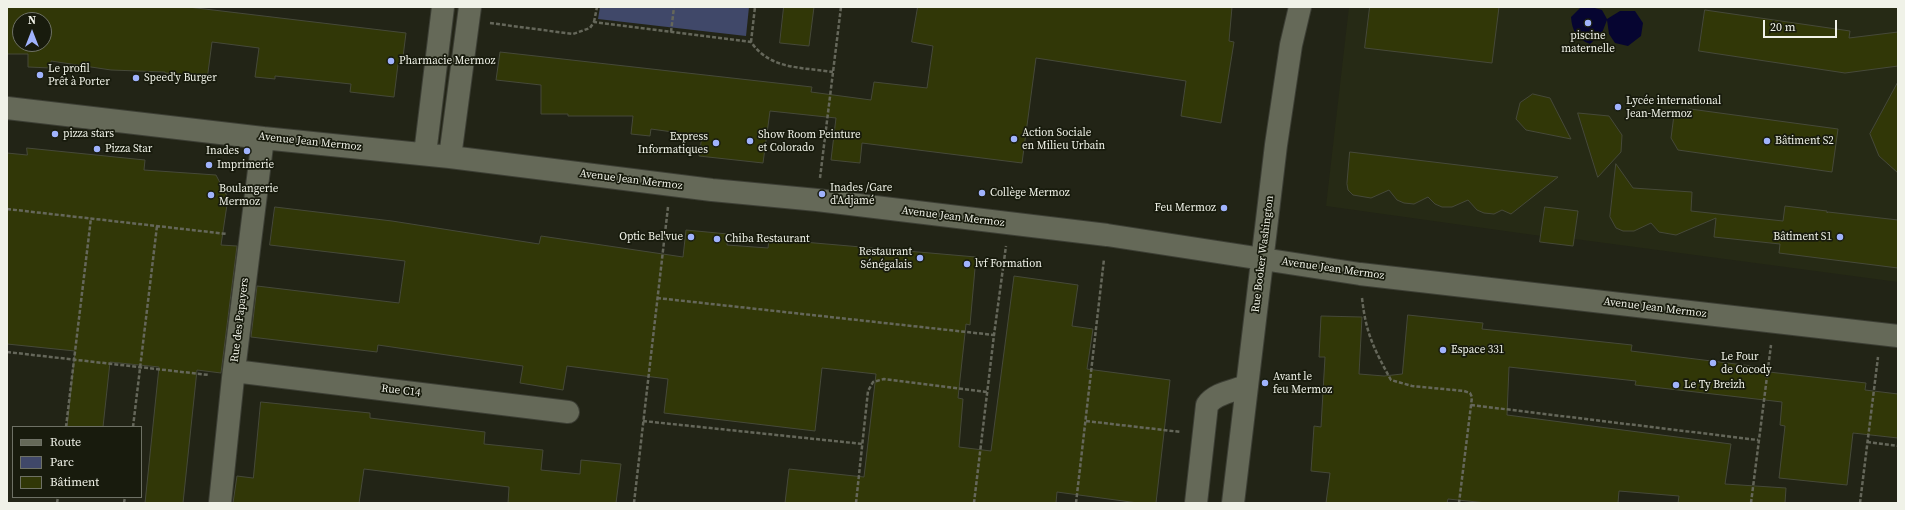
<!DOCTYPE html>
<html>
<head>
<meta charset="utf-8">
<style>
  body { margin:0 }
  #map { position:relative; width:1905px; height:510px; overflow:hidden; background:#222416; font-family:"Source Serif 4",serif }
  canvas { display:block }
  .frame { position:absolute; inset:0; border:8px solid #f0f2e8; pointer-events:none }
  .legend { position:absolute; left:12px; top:426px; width:130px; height:72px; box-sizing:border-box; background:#181b0d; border:1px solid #6e7165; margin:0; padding:5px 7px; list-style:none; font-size:12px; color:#f0f2e8 }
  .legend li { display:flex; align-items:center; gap:8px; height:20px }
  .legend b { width:20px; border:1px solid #6e7165 }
  .north { position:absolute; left:12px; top:12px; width:40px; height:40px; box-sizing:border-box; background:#181b0d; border:1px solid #6e7165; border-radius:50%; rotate:0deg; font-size:11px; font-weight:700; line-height:16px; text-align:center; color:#f0f2e8 }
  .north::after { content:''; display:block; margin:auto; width:14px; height:18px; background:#a0b3fd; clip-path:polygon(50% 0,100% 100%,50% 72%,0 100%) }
  .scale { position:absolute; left:1763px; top:20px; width:74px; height:18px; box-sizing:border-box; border:2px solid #f0f2e8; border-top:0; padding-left:5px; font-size:12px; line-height:14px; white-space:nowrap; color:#f0f2e8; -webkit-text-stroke:3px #181b0d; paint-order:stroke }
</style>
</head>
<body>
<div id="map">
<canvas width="1905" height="510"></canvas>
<div class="frame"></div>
<ul class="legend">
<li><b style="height:5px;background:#656958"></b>Route</li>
<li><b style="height:11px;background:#404869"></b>Parc</li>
<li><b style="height:11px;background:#313707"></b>Bâtiment</li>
</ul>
<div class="north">N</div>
<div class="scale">20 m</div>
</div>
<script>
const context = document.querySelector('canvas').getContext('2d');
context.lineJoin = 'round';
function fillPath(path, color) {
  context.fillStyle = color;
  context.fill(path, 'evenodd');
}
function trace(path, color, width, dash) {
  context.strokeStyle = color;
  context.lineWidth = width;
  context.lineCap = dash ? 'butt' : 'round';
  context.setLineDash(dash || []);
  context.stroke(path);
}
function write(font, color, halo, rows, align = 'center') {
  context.font = font + ' "Source Serif 4",serif';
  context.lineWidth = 3.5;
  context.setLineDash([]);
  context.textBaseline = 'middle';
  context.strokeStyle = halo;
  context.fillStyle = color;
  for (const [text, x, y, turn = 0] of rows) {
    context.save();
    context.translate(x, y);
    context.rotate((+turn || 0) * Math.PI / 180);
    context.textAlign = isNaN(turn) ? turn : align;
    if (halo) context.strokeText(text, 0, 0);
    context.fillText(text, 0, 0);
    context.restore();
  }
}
fillPath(new Path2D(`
  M1349,7h549v275l-323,-43 -1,7 -34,-4 1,-6 -215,-30z`), '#262a15');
fillPath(new Path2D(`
  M600,7h149l-3,29 -148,-17z`), '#404869');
fillPath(new Path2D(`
  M1581,7h10l11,3 5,9 13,-8h15l8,12 -2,13 -13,10 -13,-3 -6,-9 -2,-14 -5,13 -12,11c-13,-5 -18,-13 -19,-27z`), '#060531');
const building = new Path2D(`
  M7,7h181l218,26 -4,32 -4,-1 -4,33 -44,-5 1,-8 -76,-8v3l-20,-2 4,-29 -47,-6 -5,38 -20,-2 1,-3 -23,-2v-1l-54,-2 -60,-9v7l-23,-1v-13h-21zM20,20h24v24h-24z
  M784,7h30l-5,39 -29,-3z
  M918,7h314l-3,34 5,1 -13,81 -40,-7 5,-35 -150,-23 -14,105 -160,-20 -2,20 -29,-3 5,-42 -66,-7 -7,52 -64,-7 3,-20 -51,-7 -1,7 -19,-2 2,-18h-65v-2h-27v-29l-45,-5 4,-28 312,35 -1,5 60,8 3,-18 53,6 6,-42 -21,-4z
  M1370,7h129l-7,56 -127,-15z
  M1705,10l145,21 -1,7 49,-6v34l-53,7 -146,-22z
  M1898,82v91l-19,-17 -9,-22z
  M1533,94l17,4 21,41 -45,-9 -10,-11 4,-16z
  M1690,109l148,20 -6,43 -154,-22 -7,-12 3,-23z
  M1578,113l31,3 13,19 -1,17 -23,25z
  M27,148l118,12 -1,10 72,5 12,23 -7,47 16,1 -16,127 -24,-3 -14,133h-38l14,-136 -49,-5 -7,65h-36l8,-76 -68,-7v-191l20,2z
  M1350,152l208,25 -47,37 -9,-4 -8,4 -10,-1 -7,-3 -9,-10 -16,7h-10l-7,-3 -7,-7 -14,7 -10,-1 -7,-3 -8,-10 -18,8 -18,-3 -5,-5 -1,-6z
  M1616,164l17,24 59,4 -1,19 92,10 2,-15 42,5v2l1,-1 70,8v48l-119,-15 1,-9 -66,-7 2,-19 -40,17 -17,-3 -8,-9 -17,8h-11l-7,-3 -6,-11z
  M275,207l117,14 147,23 2,-8 142,21 3,-27 42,4 -1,11 41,3 1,-9 207,18 -6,68 -4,-1 -8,74 5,1 -4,48 32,4 23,-175 64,9 -6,41 21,3 -6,40 83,11 -14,123h-18l-81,-11 -1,11h-271l4,-34 75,8 12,-103 -54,-6 -7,63 -151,-18 4,-34 -101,-13 -4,24 -43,-7 3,-17 -145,-21 -1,7 -126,-15 6,-51 142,17 6,-42 -135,-16z
  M1545,207l33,4 -5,35 -33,-4z
  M1408,315l75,8 -1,6 150,16 -1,6 129,16v4l106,12 -1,7 33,4v44l-45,-5 -6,52 -68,-7 6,-52 -5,-1 2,-23 -147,-17 1,-4 -127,-14 -2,48 224,29 -6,40 61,4 -1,15h-107l1,-7 -60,-5 -1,12h-131l-39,-4 -1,4h-121l4,-30 -19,-2 3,-45 7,1 4,-70h-6l2,-41 41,1 -3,57 25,2 18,-2z
  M261,402l109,11v5l115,14 -1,12 59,6 -2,20 39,4 1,-14 40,4 -5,39h-108l1,-16 -145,-18 -5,34h-126l4,-27 16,2z`);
fillPath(building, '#313707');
trace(building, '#464939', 1);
const minor = new Path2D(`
  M7,108l256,30 187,19 262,33 105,10 290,35 253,39 538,62
  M425,154l18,-147
  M450,157l20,-150
  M234,371l334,41
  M220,503l13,-125 30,-240
  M1196,503l11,-98c8,-12 27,-14 39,-19
  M1233,503l43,-358 15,-100 9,-38`);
trace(minor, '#3d3f35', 24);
trace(new Path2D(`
  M594,22l3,-15
  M490,23l83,11 17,-6 4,-6 157,20c19,28 51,25 82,30
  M671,32l3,-25
  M751,42l4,-35
  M820,178l21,-171
  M7,209l220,25
  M657,298l337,37
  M1362,298c4,36 12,51 29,82l21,6 52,5 6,2 2,4 -13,106
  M7,352l202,23
  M1471,405l287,35
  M643,421l220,23
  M1086,421l95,11
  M66,427l25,-209
  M133,427l24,-201
  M1867,442l31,4
  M57,503l1,-6
  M124,503l1,-6
  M634,503l34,-296
  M856,503l12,-112 5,-9 11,-3 103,13
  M974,503l20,-168 12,-89
  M1076,503l28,-244
  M1751,503l20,-158
  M1860,503l18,-146`), '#65675a', 2.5, [4, 2]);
trace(minor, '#656958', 22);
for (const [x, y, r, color] of [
  [1588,23,4,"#a0b3fd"],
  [391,61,4,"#a0b3fd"],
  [40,75,4,"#a0b3fd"],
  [136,78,4,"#a0b3fd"],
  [1618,107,4,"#a0b3fd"],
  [55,134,4,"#a0b3fd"],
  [1014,139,4,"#a0b3fd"],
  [750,141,4,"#a0b3fd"],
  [1767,141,4,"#a0b3fd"],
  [716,143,4,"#a0b3fd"],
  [97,149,4,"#a0b3fd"],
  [247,151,4,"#a0b3fd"],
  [209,165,4,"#a0b3fd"],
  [982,193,4,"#a0b3fd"],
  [822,194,4,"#a0b3fd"],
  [211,195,4,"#a0b3fd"],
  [1224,208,4,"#a0b3fd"],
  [691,237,4,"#a0b3fd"],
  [1840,237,4,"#a0b3fd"],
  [717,239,4,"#a0b3fd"],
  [920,258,4,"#a0b3fd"],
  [967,264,4,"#a0b3fd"],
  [1443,350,4,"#a0b3fd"],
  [1713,363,4,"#a0b3fd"],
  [1265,383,4,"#a0b3fd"],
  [1676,385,4,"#a0b3fd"]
]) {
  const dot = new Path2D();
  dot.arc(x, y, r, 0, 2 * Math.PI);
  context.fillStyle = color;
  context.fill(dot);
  trace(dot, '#181b0d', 1.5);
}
write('11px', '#f0f2e8', '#181b0d', [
  ["piscine",1588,36,"center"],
  ["maternelle",1588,49,"center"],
  ["Pharmacie Mermoz",399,61],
  ["Le profil",48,69],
  ["Prêt à Porter",48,82],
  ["Speed'y Burger",144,78],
  ["Lycée international",1626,101],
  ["Jean-Mermoz",1626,114],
  ["Action Sociale",1022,133],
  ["en Milieu Urbain",1022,146],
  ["pizza stars",63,134],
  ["Show Room Peinture",758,135],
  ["et Colorado",758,148],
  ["Express",708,137,"right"],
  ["Informatiques",708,150,"right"],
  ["Bâtiment S2",1775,141],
  ["Pizza Star",105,149],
  ["Inades",239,151,"right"],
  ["Imprimerie",217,165],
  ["Inades /Gare",830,188],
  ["d'Adjamé",830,201],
  ["Boulangerie",219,189],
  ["Mermoz",219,202],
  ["Collège Mermoz",990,193],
  ["Feu Mermoz",1216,208,"right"],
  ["Optic Bel'vue",683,237,"right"],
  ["Bâtiment S1",1832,237,"right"],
  ["Chiba Restaurant",725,239],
  ["Restaurant",912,252,"right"],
  ["Sénégalais",912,265,"right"],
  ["lvf Formation",975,264],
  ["Espace 331",1451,350],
  ["Le Four",1721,357],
  ["de Cocody",1721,370],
  ["Avant le",1273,377],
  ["feu Mermoz",1273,390],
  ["Le Ty Breizh",1684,385]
], 'left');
write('11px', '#f0f2e8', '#181b0d', [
  ["Avenue Jean Mermoz",310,142,6],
  ["Avenue Jean Mermoz",631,180,7],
  ["Avenue Jean Mermoz",953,217,7],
  ["Rue Booker Washington",1263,254,-83],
  ["Avenue Jean Mermoz",1333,269,8],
  ["Avenue Jean Mermoz",1655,308,7],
  ["Rue des Papayers",240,320,-83],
  ["Rue C14",401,391,7]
]);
</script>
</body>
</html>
